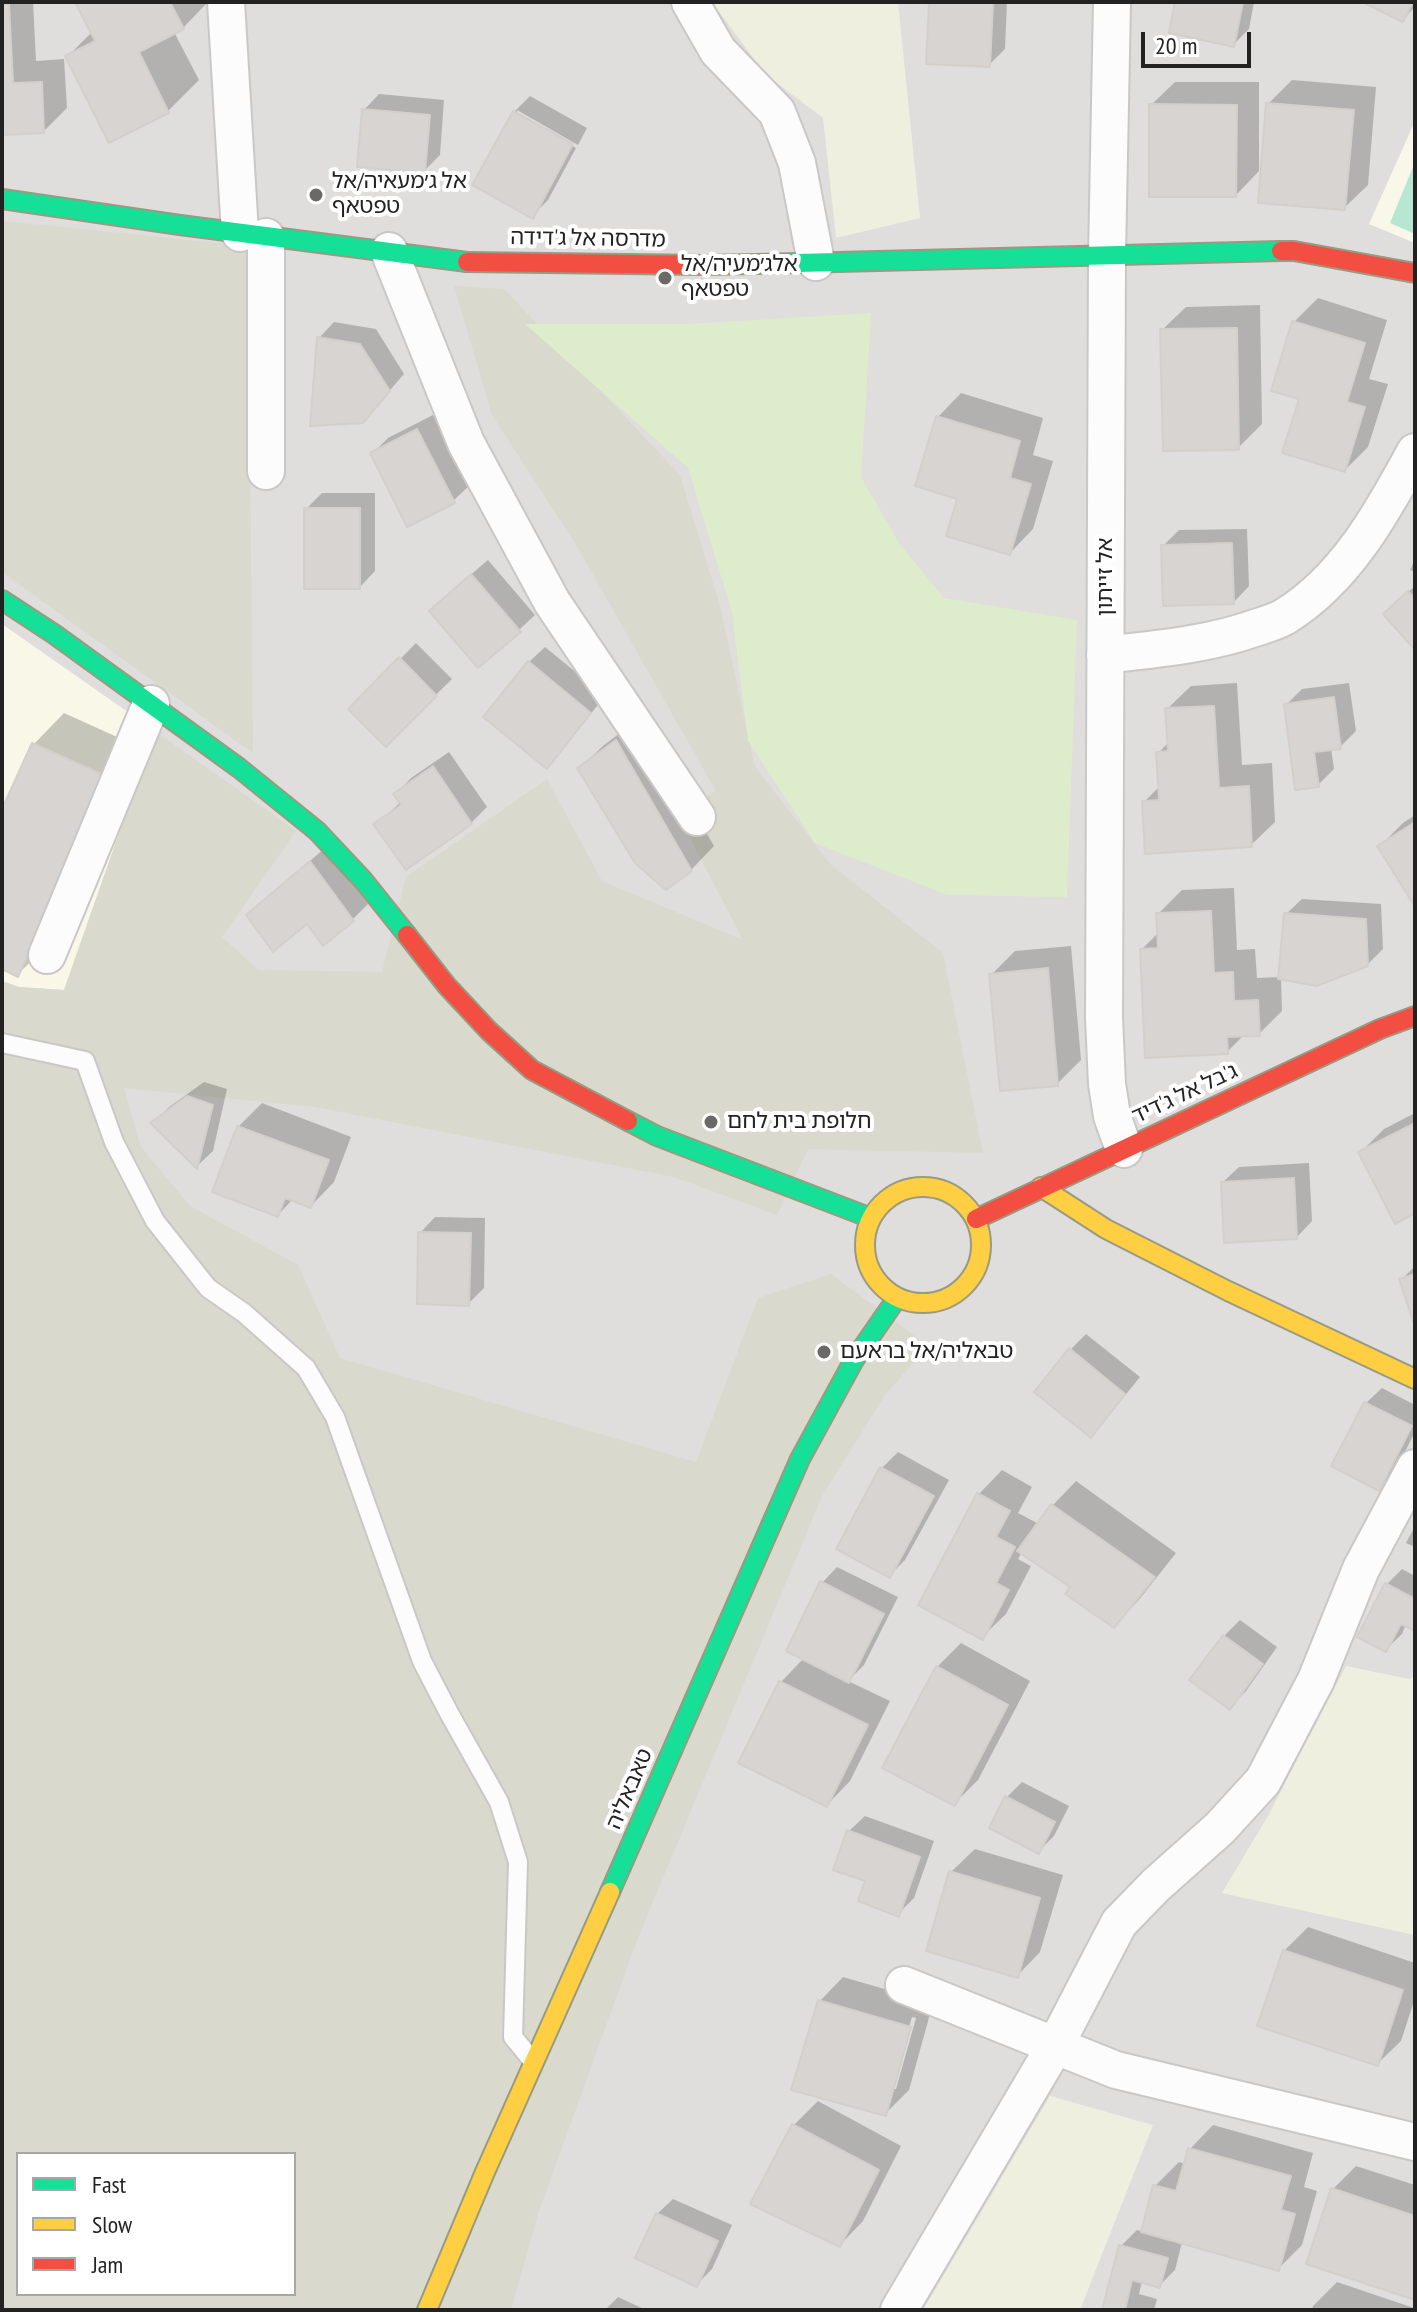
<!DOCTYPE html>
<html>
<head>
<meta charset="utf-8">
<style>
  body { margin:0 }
  #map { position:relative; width:1417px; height:2312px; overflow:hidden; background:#f0eeeb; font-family:"PT Sans Narrow",sans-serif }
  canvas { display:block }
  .frame { position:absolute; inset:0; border:4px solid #222; pointer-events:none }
  .legend { position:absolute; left:16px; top:2152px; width:280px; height:144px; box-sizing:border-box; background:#fff; border:2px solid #a7a7a7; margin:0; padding:10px 14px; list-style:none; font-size:24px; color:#222 }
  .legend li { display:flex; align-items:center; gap:16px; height:40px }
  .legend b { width:40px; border:2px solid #a7a7a7 }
  .scale { position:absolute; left:1141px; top:32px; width:110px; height:36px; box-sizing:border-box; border:4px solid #222; border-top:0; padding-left:10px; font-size:24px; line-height:28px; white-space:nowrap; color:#222; -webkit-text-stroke:6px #fff; paint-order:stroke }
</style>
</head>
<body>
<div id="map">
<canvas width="1417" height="2312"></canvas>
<div class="frame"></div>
<ul class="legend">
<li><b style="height:10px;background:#16e098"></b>Fast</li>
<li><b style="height:10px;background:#ffcf43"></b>Slow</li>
<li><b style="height:10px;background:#f24e42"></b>Jam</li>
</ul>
<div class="scale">20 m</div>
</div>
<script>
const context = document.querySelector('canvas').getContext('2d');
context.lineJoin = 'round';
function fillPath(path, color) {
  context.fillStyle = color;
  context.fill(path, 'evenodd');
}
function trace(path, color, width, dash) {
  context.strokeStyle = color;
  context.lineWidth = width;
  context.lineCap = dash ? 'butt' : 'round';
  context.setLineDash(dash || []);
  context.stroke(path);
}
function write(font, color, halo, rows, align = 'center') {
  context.font = font + ' "PT Sans Narrow","Noto Sans Hebrew",sans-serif';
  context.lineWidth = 8;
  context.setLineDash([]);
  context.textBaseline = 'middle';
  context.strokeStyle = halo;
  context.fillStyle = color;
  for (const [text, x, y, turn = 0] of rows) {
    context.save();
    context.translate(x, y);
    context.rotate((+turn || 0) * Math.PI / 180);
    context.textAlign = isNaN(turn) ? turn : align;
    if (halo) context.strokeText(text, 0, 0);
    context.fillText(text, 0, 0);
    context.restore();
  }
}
fillPath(new Path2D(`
  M2,2h1413v2308h-1413zM18,2154h276v140h-276z`), '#dfdedc');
fillPath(new Path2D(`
  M1415,121v122l-46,-19z
  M2,624l153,107 -91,259 -45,-3 -17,-6z`), '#f8f7e8');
fillPath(new Path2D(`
  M2,221l246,25 5,507 -251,-181z
  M454,286l50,3 176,186 40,131 35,161 75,97 113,89 40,200 -175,-4 -31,66 -103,-38 -359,-70 -191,-19 17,59 49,59 108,59 42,93 356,104 62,-164 73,-24 97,72 -43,49 -63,101 -185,444 -99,274 -27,96h-509v-1329l17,6 45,3 91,-259 141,100 -74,106 36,33 124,2 24,-95 141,-98 55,102 141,59 -65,-125 38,-24 -141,-248 -83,-128zM18,2154h276v140h-276z`), '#d9d9cd');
fillPath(new Path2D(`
  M712,2h186l22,216 -84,20 -13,-120 -58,-44z
  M1346,1666l63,13 6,-3v259l-193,-42 47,-79z
  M1050,2096l103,29 -73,185h-157z`), '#efefdf');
fillPath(new Path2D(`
  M871,313l-10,164 38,66 45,55 133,22 -10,277 -120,-2 -132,-52 -67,-102 -16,-129 -44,-144 -163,-144h163z`), '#ddeccb');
fillPath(new Path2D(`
  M1415,162v72l-25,-11z`), '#b7e6d2');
fillPath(new Path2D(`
  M2,2h31l3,59 28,-2 3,49 -23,23 -42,2z
  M77,2h131l-25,26 -9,4 25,48 -31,31 -58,29 -43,-83 25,-25z
  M931,2h76l-2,47 -16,16z
  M1177,2h77l-5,27 -16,16z
  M1367,2h48v5l-12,12z
  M1292,80l84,7 -8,98 -24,23 -76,-104z
  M1175,82h84v89l-23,24 -85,-90z
  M379,94l65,6 -4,55 -16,16 -60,-61z
  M530,96l57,32 -9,17 -61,-35v5l59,33 -28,52 -16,16 -18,-104z
  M1318,298l69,22 -18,59 19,5 -20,63 -23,23 -44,-72 -7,-76z
  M1260,305l2,119 -24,24 -76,-118 24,-23z
  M334,322l42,7 28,45 -26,30 -59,-66z
  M961,393l82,25 -10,37 20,6 -20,68 -23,24 -51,-56 -21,-80z
  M433,415l36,71 -16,15 -81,-47 16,-16z
  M322,493h53v78l-15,16 -54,-78z
  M1247,529l2,57 -15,16 -71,-56 16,-16z
  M1415,559v13l-5,-2z
  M488,560l47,55 -16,15 -72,-35z
  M1415,586v61l-14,-49z
  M416,643l36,36 -66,65 -35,-35z
  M545,647l60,49 -43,54 -15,16 -18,-104z
  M1237,683l5,82 30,-2 3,59 -24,23 -107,-43 16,-16 -2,-33 11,-11 -2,-33 24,-23z
  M1349,683l7,48 -16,16 -9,1 3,21 -16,16 -32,-80 16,-16z
  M64,713l73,33 -88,198 -31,30 -16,-7v-153l32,-70z
  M640,718l74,128 -23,24 -111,-102 24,-23z
  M449,752l38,55 -16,16 -95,1 25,-22 -5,-8 15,-16z
  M1415,815v88l-35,-57 23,-23z
  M326,847l42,57 -16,16 -104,-5z
  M1234,888l3,62 18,-1 2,29 23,-1 6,-63 16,-15 79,5 2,45 -16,16 -86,13 1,33 -23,23 -15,1 -17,17 -85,-103 17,-17 -1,-18 24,-24z
  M1071,946l10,114 -24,24 -66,-109 24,-24z
  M204,1082l23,7 -14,62 -16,15 -44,-43 16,-16z
  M262,1103l89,34 -17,45 -23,24 -18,-7 -15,16 -40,-88z
  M1415,1113v98l-54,-59 23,-23z
  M1309,1163l3,58 -15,16 -74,-55 16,-15z
  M435,1217l50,1 -1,70 -16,16 -48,-71z
  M1415,1266v54l-13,-41z
  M1086,1334l54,43 -34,42 -15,16 -20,-86z
  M1382,1388l33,17v27l-21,41 -16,15 -12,-85z
  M898,1452l51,28 -44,80 -16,16 -51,-28 44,-80z
  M1002,1470l30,17 -14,26 21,11 14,-19 23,-24 100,72 -38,48 -24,24 -41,-38 -51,-35 -4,7 13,7 -25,48 -24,23 -62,-33 59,-110z
  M1415,1526v21l-9,-4z
  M837,1567l61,30 -34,68 -16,16 42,20 -40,80 -23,24 -46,-123 23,-24 18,-75z
  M1402,1569l13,7v53l-9,-5 -4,10 -16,15v-64z
  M1240,1620l37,27 -31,44 -16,16 -6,-71z
  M961,1643l69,38 -52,99 -24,24 -17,-137z
  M1022,1782l47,24 -15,30 -16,16 -31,-55z
  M865,1816l69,25 -20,57 -16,16 -30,-34 -19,-49z
  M975,1849l88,26 -23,77 -23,24 -66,-104z
  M1308,1927l107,36v35l-14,43 -24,23 -93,-113z
  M843,1977l90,26 -24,87 -24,24 -65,-113zM912,2017l4,1 -20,71h-4z
  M818,2101l83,45 -38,75 -23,24 -87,-42 41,-78z
  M1213,2125l100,28 -9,34 13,4 -15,54 -24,24 -96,-27 -7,28 -16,16 -17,-5 -3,13 18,5 -3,11h-50l17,-64 16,-16 6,2 12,-46 24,-24 7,2 4,-15z
  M1356,2166l59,19v113l-82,-109z
  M673,2199l59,26 -20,44 -15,15 -40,-70z
  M1337,2282l77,26 -1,2h-101l1,-4z
  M618,2297l28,13h-41z`), '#0003');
const building = new Path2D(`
  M75,2h95l14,27 -45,23 30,61 -60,30 -44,-87 30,-15z
  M929,2h64l-3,65 -64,-3z
  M1175,2h68l-9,45 -65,-14z
  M1362,2h51l-10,20z
  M2,4h7l4,79 29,-1 2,51 -42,2z
  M1266,103l88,7 -9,100 -87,-7z
  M1149,104l88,1 -1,92h-87z
  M362,109l68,6 -5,58 -68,-6z
  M513,111l60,33 -40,75 -61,-34z
  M1292,321l73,22 -18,59 18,5 -20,65 -63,-19 17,-54 -28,-8z
  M1237,328l2,122 -76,1 -3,-122z
  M317,337l43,7 30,47 -27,32 -53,3z
  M936,416l84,25 -10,37 21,6 -21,71 -64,-19 11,-37 -42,-13z
  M417,429l38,74 -48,24 -37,-74z
  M304,508h56v81h-56z
  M1232,543l2,61 -71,2 -2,-61z
  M471,574l50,58 -43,36 -49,-57z
  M1408,591l7,8v51l-32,-36z
  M399,657l38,39 -51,51 -38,-38z
  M528,661l63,52 -44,56 -64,-52z
  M1334,697l7,52 -27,3 5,35 -24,3 -11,-86z
  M1214,706l5,82 30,-2 3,61 -107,7 -3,-53 17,-1 -3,-48 12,-1 -3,-43z
  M616,740l76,131 -26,19 -31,-27 -58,-95z
  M32,743l76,34 -90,200 -16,-8v-160z
  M433,766l39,58 -66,46 -33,-46 28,-19 -8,-11z
  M1415,822v85l-38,-61z
  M310,861l44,60 -31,25 -16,-22 -34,28 -27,-37z
  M1211,911l3,62 19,-1 1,29 24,-1 2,36 -33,1 1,17 -83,4 -5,-109 18,-1 -2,-35z
  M1284,913l82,6 2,47 -51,20 -39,-7z
  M1048,968l10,118 -58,5 -11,-117z
  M187,1096l26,9 -16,64 -47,-46z
  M1415,1123v90l-20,11 -37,-72z
  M237,1126l92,34 -18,48 -26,-10 -7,19 -66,-25z
  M1294,1178l3,61 -73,4 -3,-61z
  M418,1232l53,1 -2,73 -52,-2z
  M1415,1274v53l-16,-48z
  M1069,1348l56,46 -34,44 -57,-46z
  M1364,1402l48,24 -33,65 -48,-25z
  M880,1467l54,29 -44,82 -54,-29z
  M977,1493l33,18 -14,26 19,10 -19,36 13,7 -26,50 -65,-35z
  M1051,1504l104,73 -41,51 -49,-34 5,-7 -53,-36z
  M820,1581l64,33 -35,69 -63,-32z
  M1385,1583l30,16v32l-14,-7 -15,28 -29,-15z
  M1223,1635l40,29 -33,46 -41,-30z
  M936,1666l72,39 -53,101 -73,-38z
  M779,1681l89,44 -41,82 -89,-44z
  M1005,1796l50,26 -16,32 -50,-26z
  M847,1830l73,27 -21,60 -41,-16 7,-20 -32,-11z
  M949,1871l91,27 -22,80 -92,-27z
  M1283,1950l120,40 -25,76 -121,-40z
  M818,2000l93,27 -25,89 -95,-26z
  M792,2124l87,46 -39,77 -90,-43z
  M1188,2148l103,28 -10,34 14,4 -16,57 -138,-39 12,-47 23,6z
  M1331,2188l84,28v84l-109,-36z
  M656,2213l62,28 -21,46 -62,-29z
  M1119,2245l49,13 -8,30 -28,-8 -7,30h2h-25z`);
fillPath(building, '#d7d4d2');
trace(building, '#d3d0cc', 2);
const lane = new Path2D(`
  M2,1043l83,18 29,81 41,79 53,67 36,25 62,55 29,49 87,244 27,52 50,89 19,60 -5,175 19,23`);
const street = new Path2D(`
  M226,2l14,231
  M690,2l28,49 59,61 20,51 19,99
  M1112,2l-5,254 -3,762 3,66 5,32 12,33
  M266,237v234
  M389,251l77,192 86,159 145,215
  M1105,655c51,-6 102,-10 150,-27 9,-3 20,-6 29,-11 61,-37 98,-104 131,-165
  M47,955l104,-251
  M904,1985l212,85 299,72
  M899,2310l156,-264 64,-123 37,-38 64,-57 43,-47 53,-101 45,-111 54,-101`);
const fast = new Path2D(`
  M2,199l178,26 287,37
  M757,264l524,-13
  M2,600l52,34 185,134 78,63 46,49 44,55
  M628,1121l29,15 214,82
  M610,1892l190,-433 54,-99 43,-62`);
const slow = new Path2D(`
  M865 1245a58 58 0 1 1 116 0a58 58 0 1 1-116 0Z
  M1041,1187l65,42 122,62 187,88
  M427,2310l58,-138 125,-280`);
const jam = new Path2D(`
  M1281,251h13l121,22
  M467,262l237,3 53,-1
  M407,935l40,51 42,45 43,39 96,51
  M976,1219l404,-190 35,-13`);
trace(lane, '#c9c8c7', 22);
trace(street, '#c9c8c7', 40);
trace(fast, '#999a82', 22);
trace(slow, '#999a82', 22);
trace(jam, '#999a82', 22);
trace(lane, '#fdfcfc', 18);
trace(street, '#fdfcfc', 36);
trace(fast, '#16e098', 18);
trace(slow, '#ffcf43', 18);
trace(jam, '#f24e42', 18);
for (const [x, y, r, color] of [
  [316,195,8,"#6a6968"],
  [665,278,8,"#6a6968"],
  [711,1122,8,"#6a6968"],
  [824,1352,8,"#6a6968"]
]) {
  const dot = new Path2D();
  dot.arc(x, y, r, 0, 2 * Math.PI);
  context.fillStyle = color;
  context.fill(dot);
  trace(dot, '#fff', 3);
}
write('22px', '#222', '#fff', [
  ["אל ג׳מעאיה/אל",332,182],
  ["טפטאף",332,207],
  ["אלג׳מעיה/אל",681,265],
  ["טפטאף",681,290],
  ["חלופת בית לחם",727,1122],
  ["טבאליה/אל בראעם",840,1352]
], 'left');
write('22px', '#222', '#fff', [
  ["מדרסה אל ג'דידה",588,239,1],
  ["אל זייתון",1106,577,-90],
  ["ג'בל אל ג'דיד",1185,1094,-25],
  ["טאבאליה",630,1789,-67]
]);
</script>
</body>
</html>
